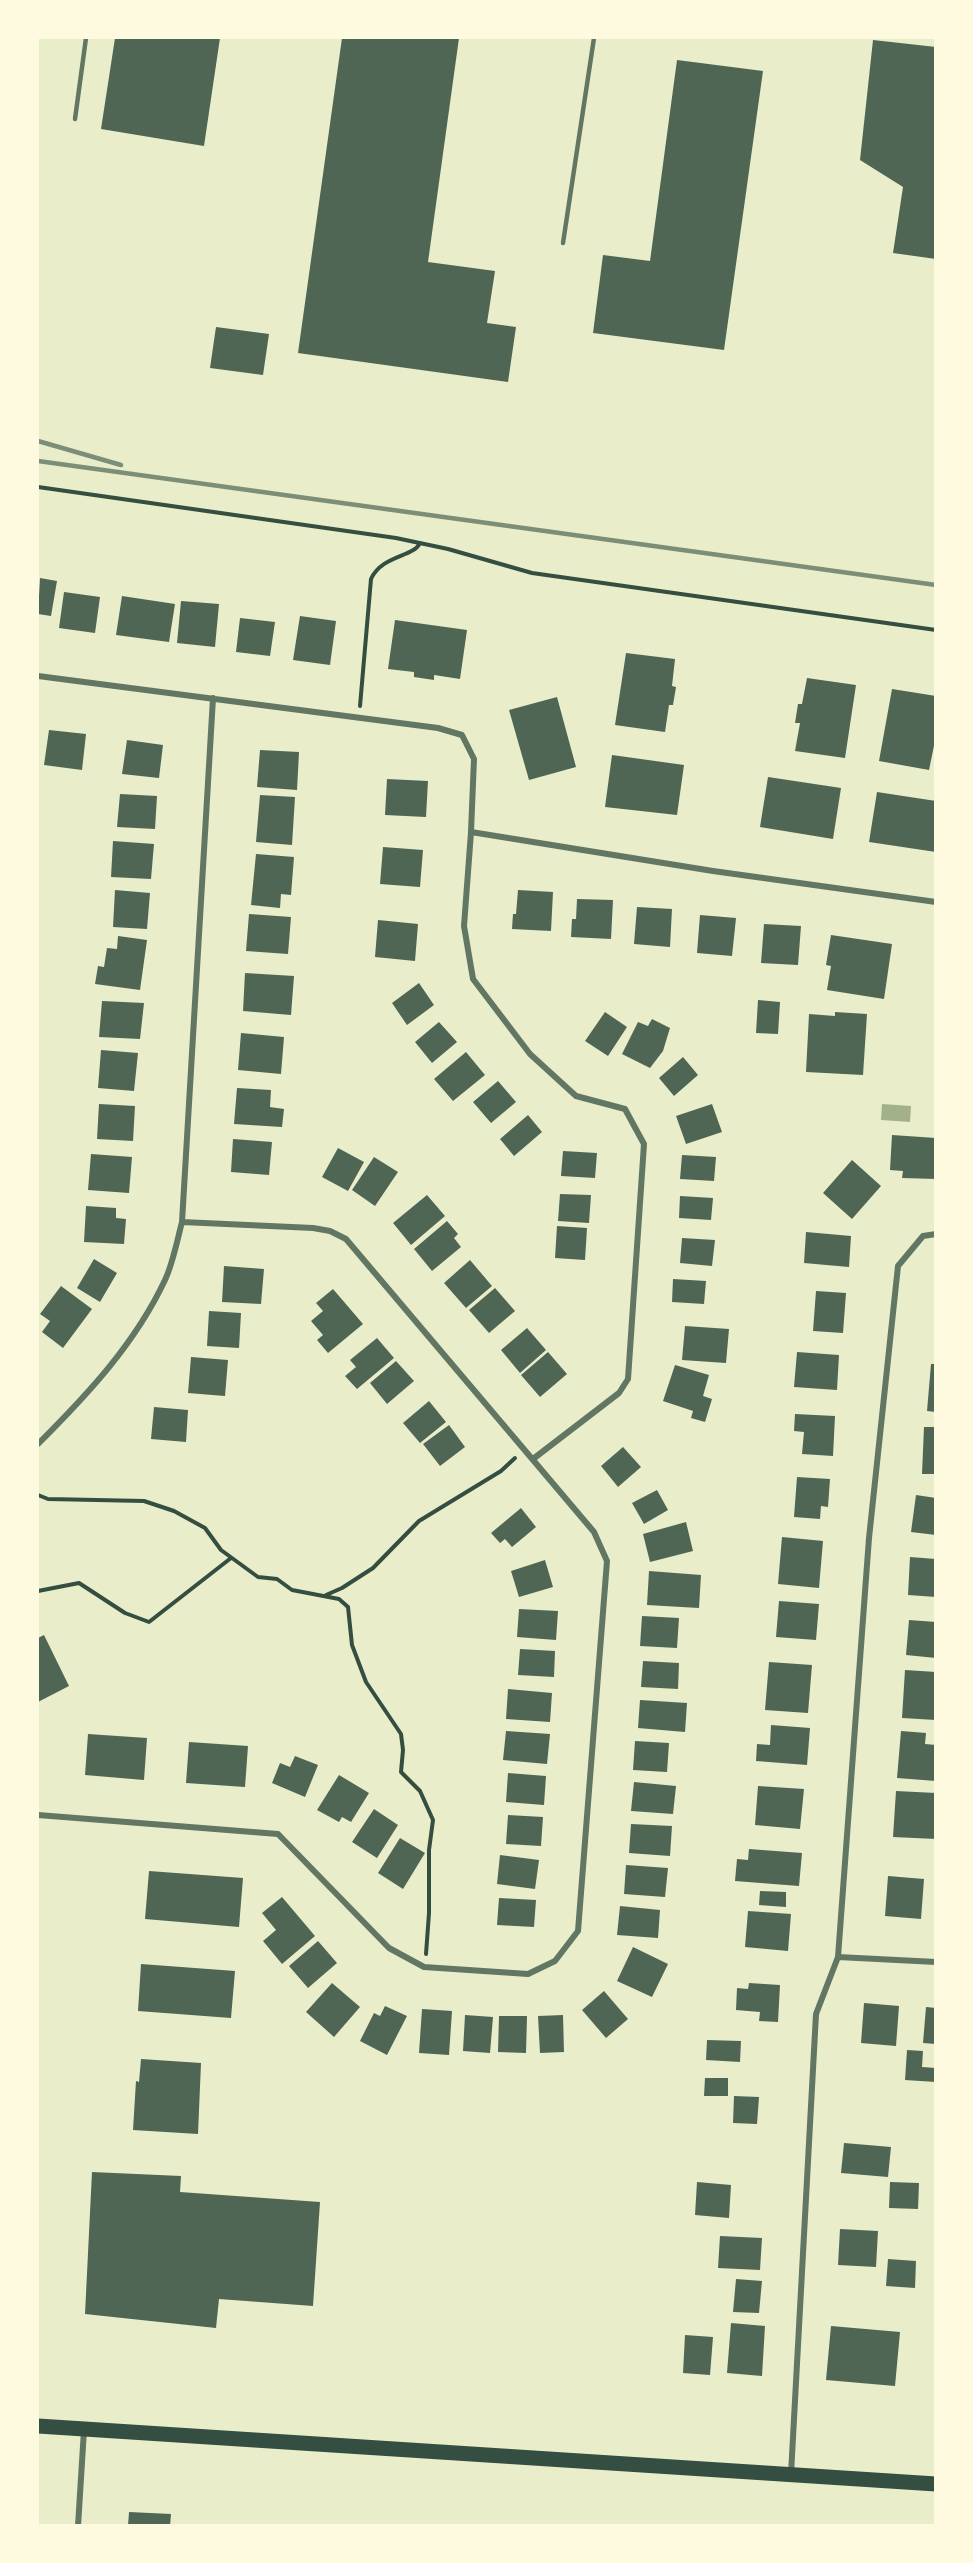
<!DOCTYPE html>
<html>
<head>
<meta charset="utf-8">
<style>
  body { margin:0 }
  #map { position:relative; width:973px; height:2563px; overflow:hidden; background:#e9edc9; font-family:"Times New Roman",serif }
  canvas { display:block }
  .frame { position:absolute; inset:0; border:39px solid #fefae0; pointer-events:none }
</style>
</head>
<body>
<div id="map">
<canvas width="973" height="2563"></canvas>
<div class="frame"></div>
</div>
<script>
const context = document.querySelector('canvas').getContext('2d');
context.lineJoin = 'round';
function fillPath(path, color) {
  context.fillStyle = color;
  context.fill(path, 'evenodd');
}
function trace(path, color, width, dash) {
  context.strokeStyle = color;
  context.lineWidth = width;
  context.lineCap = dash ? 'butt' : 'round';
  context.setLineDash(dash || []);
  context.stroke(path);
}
fillPath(new Path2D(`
  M882,1104l29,2 -1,16 -29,-2z`), '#a3b18a');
fillPath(new Path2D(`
  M115,38h105l-16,108 -103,-17z
  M342,38h117l-31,224 67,9 -8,52 29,4 -8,55 -210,-29z
  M873,40l63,7v212l-43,-6 10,-66 -43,-27z
  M677,60l86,11 -39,279 -131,-17 10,-78 47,6z
  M216,327l53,7 -6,41 -53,-7z
  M40,578l17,3 -6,35 -13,-2z
  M64,592l36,5 -5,36 -36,-5z
  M122,596l53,8 -6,38 -53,-7z
  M181,601l38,3 -4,43 -38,-4z
  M300,616l36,5 -6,44 -37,-5z
  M240,618l35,4 -5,34 -34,-4z
  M395,620l72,10 -7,49 -26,-4v5l-20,-3v-5l-26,-3z
  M626,653l49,6 -3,27 4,1 -3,18h-4l-4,27 -50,-7z
  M807,678l49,7 -11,73 -50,-7 5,-28h-5l3,-19h4z
  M892,689l44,7v40l-7,34 -50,-9z
  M557,697l19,70 -47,13 -20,-70z
  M49,730l37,4 -4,36 -38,-5z
  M127,740l36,5 -4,33 -37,-4z
  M260,750l39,2 -2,38 -40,-3z
  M612,755l72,10 -7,50 -72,-8z
  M768,777l73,11 -8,51 -73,-12z
  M387,779l41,2 -2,36 -41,-2z
  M877,792l59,9v51l-67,-10z
  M120,794l37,2 -2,33 -38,-2z
  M260,795l35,2 -3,48 -36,-3z
  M113,841l41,3 -3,35 -40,-2z
  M383,847l40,3 -3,37 -40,-3z
  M256,854l38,3 -3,38 -10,-1 -1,14 -29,-3z
  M115,890l35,3 -3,36 -34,-2z
  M518,890l35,2 -2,39 -39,-2 1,-15h3z
  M577,899l36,1 -2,39 -40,-2 1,-18h4z
  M637,907l35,2 -2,38 -36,-3z
  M249,914l42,3 -3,37 -42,-3z
  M700,915l36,3 -4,38 -35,-3z
  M378,920l40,4 -3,37 -40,-4z
  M764,924l37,2 -3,39 -37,-2z
  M831,935l61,9 -8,55 -57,-9 4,-24 -5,-1z
  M118,936l29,4 -7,50 -45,-6 3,-18 6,1 3,-19 10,1z
  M245,973l49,3 -3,39 -48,-4z
  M419,983l15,22 -27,20 -15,-22z
  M758,1000l22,2 -2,32 -22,-1z
  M102,1001l42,2 -4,36 -41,-2z
  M605,1012l22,15 -19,29 -23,-15z
  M835,1012l32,2 -4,61 -57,-3 3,-58 26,2z
  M652,1019l18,9 -7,23 -13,17 -28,-14 16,-32 10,4z
  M439,1022l18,20 -25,21 -17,-21z
  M241,1033l43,4 -3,37 -43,-4z
  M101,1050l37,3 -4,38 -36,-3z
  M466,1052l19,23 -32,26 -19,-22z
  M683,1057l15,18 -24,21 -15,-18z
  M498,1081l18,21 -25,21 -18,-21z
  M237,1088l34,2 -1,17 14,2 -2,18 -48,-3z
  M99,1104l36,2 -2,35 -36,-2z
  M712,1104l10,28 -36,12 -10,-28z
  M528,1115l14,17 -28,24 -14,-17z
  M892,1135l44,3v41l-34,-1 1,-7 -13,-1z
  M233,1139l39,3 -3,33 -38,-3z
  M338,1148l26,14 -16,29 -26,-14z
  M563,1151l34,2 -2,25 -34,-2z
  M91,1154l41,3 -3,36 -41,-3z
  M682,1155l34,2 -2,24 -34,-2z
  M374,1157l24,15 -23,34 -23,-16z
  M852,1160l29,26 -29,33 -29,-26z
  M560,1194l31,1 -2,28 -31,-2z
  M427,1195l18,21 -34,29 -18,-22z
  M680,1196l33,2 -2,22 -32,-2z
  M86,1206l30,2v10l10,1 -2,25 -40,-2z
  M447,1221l11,13 -4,4 7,9 -29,24 -18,-22z
  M557,1226l30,2 -2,32 -30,-2z
  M806,1232l45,4 -2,31 -45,-4z
  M682,1238l33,2 -3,26 -32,-3z
  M94,1259l23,14 -17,29 -23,-14z
  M470,1260l22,26 -26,22 -22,-25z
  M224,1266l40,3 -3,35 -39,-2z
  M673,1279l33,2 -2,23 -32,-2z
  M61,1286l31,23 -29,39 -21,-16 8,-11 -10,-7z
  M495,1288l20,23 -26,22 -20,-23z
  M333,1289l30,35 -35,29 -11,-13 6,-5 -12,-14 12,-10 -7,-8z
  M816,1291l30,2 -3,40 -30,-2z
  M209,1311l32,2 -2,35 -32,-2z
  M685,1326l44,3 -3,34 -44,-3z
  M527,1328l19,22 -26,23 -19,-23z
  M377,1338l17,20 -37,31 -12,-13 11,-9 -6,-7z
  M548,1352l19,22 -27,23 -19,-22z
  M797,1352l42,3 -2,35 -43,-3z
  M191,1357l37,3 -3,36 -37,-3z
  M396,1361l18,20 -27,23 -17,-21z
  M931,1364h5v48l-9,-1z
  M675,1365l34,10 -6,21 9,3 -7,23 -14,-4 2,-7 -30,-10z
  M429,1401l17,21 -26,21 -17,-20z
  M154,1407l34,3 -2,32 -35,-3z
  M795,1414l40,2 -2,40 -31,-2 2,-22 -10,-1z
  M449,1425l16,22 -25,19 -17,-22z
  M924,1427h12v47h-14z
  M623,1447l18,20 -23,20 -17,-21z
  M797,1477l33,2 -2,28 -7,-1 -1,13 -26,-2z
  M657,1490l11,20 -24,14 -12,-21z
  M916,1495l20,3v37l-25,-3z
  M521,1508l15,19 -24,20 -7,-8 -5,4 -9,-10z
  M686,1522l7,29 -43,11 -7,-28z
  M782,1537l41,4 -4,47 -41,-4z
  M910,1557l26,2v38l-28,-2z
  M545,1560l8,27 -34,10 -8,-26z
  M649,1571l52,4 -2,33 -52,-3z
  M779,1601l40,3 -3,36 -40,-3z
  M519,1609l39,2 -2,29 -39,-3z
  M642,1616l37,2 -2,30 -37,-2z
  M909,1620l27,2v36l-30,-3z
  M44,1635l25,51 -31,16v-64z
  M520,1649l35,2 -1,26 -36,-2z
  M643,1661l36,2 -1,26 -37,-2z
  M769,1662l43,3 -4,48 -43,-3z
  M905,1670l31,2v48l-34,-2z
  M508,1689l44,4 -2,29 -44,-3z
  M640,1700l47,3 -2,29 -47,-4z
  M771,1725l39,3 -3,37 -51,-4 1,-17 13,1z
  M506,1731l44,3 -3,30 -44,-4z
  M901,1731l25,2 -1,11 11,1v36l-39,-3z
  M88,1734l59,4 -3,42 -59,-5z
  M635,1741l34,2 -2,29 -34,-2z
  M189,1742l59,4 -3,41 -59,-4z
  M295,1756l23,9 -13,32 -33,-14 8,-20 10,4z
  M508,1773l38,3 -2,29 -38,-3z
  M339,1775l30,18 -18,29 -9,-5 -3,5 -22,-12z
  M634,1782l42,4 -3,28 -42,-3z
  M758,1786l46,3 -4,40 -45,-4z
  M896,1791l40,2v46l-43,-2z
  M374,1809l24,16 -21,33 -25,-16z
  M508,1815l35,2 -2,29 -35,-2z
  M631,1824l41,2 -2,30 -41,-3z
  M400,1838l25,15 -22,36 -25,-16z
  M749,1849l53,4 -3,33 -64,-5 2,-22 11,1z
  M500,1855l39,5 -4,29 -38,-5z
  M626,1865l42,3 -3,29 -41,-3z
  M149,1871l94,7 -4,49 -94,-8z
  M888,1876l36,3 -3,40 -36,-3z
  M760,1891l26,1v15l-27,-2z
  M282,1897l33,39 -33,28 -19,-23 13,-11 -14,-17z
  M499,1898l37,2 -2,27 -37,-2z
  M620,1906l40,4 -2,28 -41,-3z
  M748,1911l43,3 -3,37 -43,-4z
  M318,1941l19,22 -29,25 -19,-22z
  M633,1947l35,17 -16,33 -35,-16z
  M141,1964l94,7 -4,47 -93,-7z
  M332,1983l28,24 -26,30 -28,-25z
  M749,1983l31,2 -2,37 -19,-1 1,-9 -24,-2 1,-22 11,1z
  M604,1991l24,28 -22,19 -24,-28z
  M864,2003l35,3 -3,40 -35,-3z
  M385,2006l22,10 -20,39 -27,-14 14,-28 6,3z
  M926,2007l10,1v36l-13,-1z
  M422,2009l30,2 -3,44 -30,-2z
  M465,2015l28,2 -3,36 -27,-2z
  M563,2015l1,37 -24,1 -2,-37z
  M499,2016h28l-1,37 -28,-1z
  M707,2040l34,1 -1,21 -34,-2z
  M907,2050l16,1 -1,16 14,1v14l-31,-2z
  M141,2059l60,4 -3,71 -65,-4 3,-49 3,1z
  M705,2078h23v18h-24z
  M734,2096l25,1 -2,27 -24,-1z
  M844,2143l47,4 -3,30 -47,-4z
  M92,2172l89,4 -1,16 140,10 -7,104 -94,-7 -3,29 -131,-14z
  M697,2182l34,3 -2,33 -34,-3z
  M890,2182l29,1 -1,26 -29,-1z
  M840,2229l38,2 -2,36 -38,-2z
  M720,2236l42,2 -2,32 -42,-2z
  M888,2259l28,2 -1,27 -29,-2z
  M736,2279l26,2 -3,32 -26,-1z
  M731,2323l34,3 -3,50 -35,-3z
  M831,2326l69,6 -5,54 -69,-6z
  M685,2335l28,2 -3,38 -27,-2z
  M129,2512l42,2 -1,12h-42z`), '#4f6655');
trace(new Path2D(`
  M38,487l358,51 52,11 84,24 404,57
  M360,706l11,-127c11,-24 43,-22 49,-36
  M38,1495l10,4 96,2 30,10 31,17 16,22 37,27 19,2 15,11 47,9 9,8 4,38 14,37 35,52 2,16 -2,22 19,19 13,29 -4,30v63l-3,41
  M38,1591l41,-8 46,30 24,9 82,-64
  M326,1595l16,-7 31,-20 46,-47 82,-50 14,-13`), '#344e41', 4);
trace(new Path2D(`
  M75,119l11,-81
  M563,243l31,-205`), '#617663', 4.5);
trace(new Path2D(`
  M38,676l400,52 24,7 12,24 -3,73 -7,94 9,53 57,75 46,42 49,13 19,35 -16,235 -9,14 -86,66
  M471,832l242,39 223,31
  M38,1444c49,-49 97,-100 127,-164 8,-17 12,-39 17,-58l31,-524
  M38,1815l240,19 111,114 35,19 104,7 27,-13 23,-30 29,-370 -13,-29 -248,-293 -16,-8 -17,-3 -131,-6
  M838,1957l98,5
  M791,2474l25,-460 22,-57 31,-419 29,-272 25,-30 13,-2
  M78,2526l6,-96`), '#617663', 6);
trace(new Path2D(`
  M38,2426l898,58`), '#344e41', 15);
trace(new Path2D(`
  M38,441l83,24
  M38,461l898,124`), '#7c8e77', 4.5);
</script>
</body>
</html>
